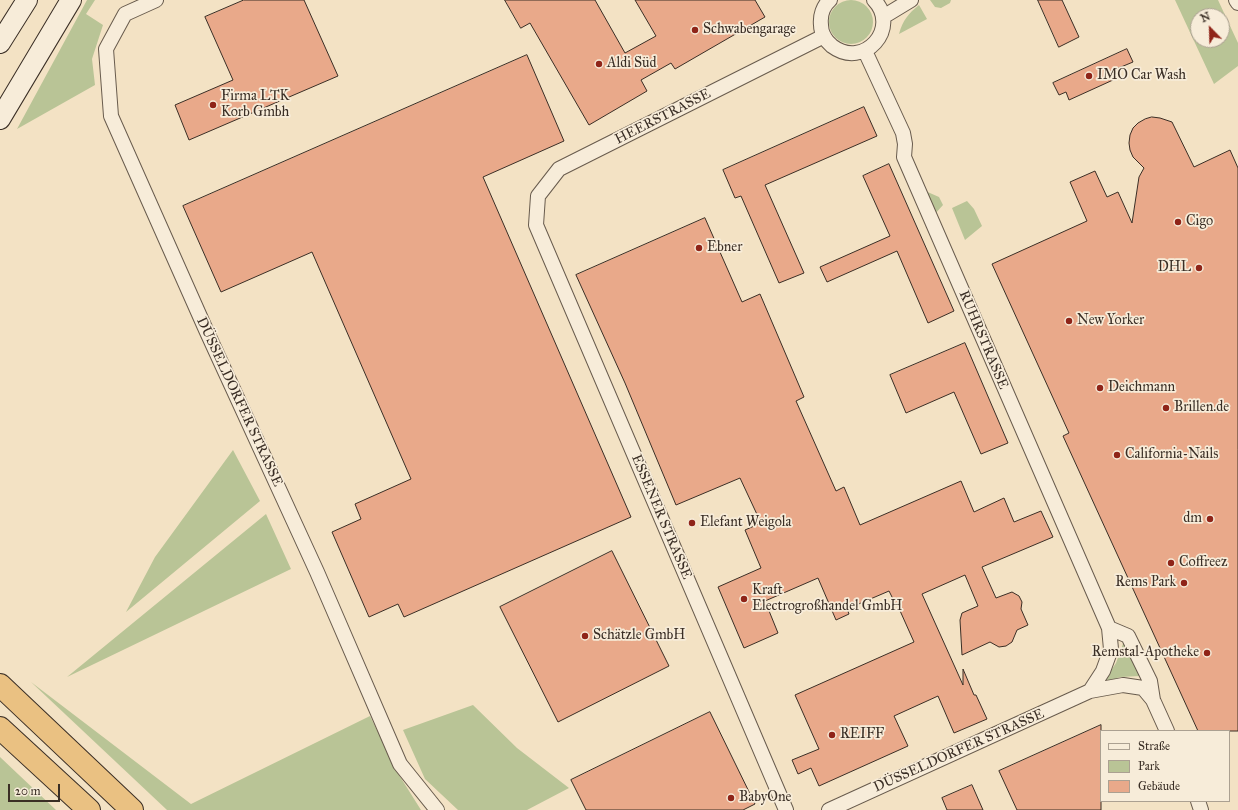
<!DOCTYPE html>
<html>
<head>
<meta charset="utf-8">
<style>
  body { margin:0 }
  #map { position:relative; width:1238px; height:810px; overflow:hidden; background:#f3e2c4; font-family:"IM FELL Great Primer",serif }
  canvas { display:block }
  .legend { position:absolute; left:1100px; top:730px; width:130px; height:72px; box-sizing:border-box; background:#f7ecd9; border:1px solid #aba091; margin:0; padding:5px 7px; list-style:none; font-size:12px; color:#3a2e25 }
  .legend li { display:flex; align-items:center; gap:8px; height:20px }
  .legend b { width:20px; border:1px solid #aba091 }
  .north { position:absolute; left:1190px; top:8px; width:40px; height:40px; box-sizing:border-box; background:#f7ecd9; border:1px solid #aba091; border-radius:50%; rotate:337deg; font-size:11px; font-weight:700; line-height:16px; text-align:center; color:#3a2e25 }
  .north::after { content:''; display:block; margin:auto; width:14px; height:18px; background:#8f2418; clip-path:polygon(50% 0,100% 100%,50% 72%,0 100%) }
  .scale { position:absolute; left:8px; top:784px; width:52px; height:18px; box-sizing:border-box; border:2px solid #3a2e25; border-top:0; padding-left:5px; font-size:12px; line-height:14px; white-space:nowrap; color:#3a2e25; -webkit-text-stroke:3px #f7ecd9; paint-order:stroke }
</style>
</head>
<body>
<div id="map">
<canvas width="1238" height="810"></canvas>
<ul class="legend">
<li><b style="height:5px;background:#f7ecd9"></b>Straße</li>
<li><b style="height:11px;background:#b9c496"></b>Park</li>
<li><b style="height:11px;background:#e9a98a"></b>Gebäude</li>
</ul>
<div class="north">N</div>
<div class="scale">20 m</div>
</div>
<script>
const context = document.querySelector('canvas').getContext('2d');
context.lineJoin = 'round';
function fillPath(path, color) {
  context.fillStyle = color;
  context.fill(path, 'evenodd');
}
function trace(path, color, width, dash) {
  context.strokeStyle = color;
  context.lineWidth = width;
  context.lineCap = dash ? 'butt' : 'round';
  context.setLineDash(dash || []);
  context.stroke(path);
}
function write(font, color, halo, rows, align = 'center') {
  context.font = font + ' "IM FELL Great Primer",serif';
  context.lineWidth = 3.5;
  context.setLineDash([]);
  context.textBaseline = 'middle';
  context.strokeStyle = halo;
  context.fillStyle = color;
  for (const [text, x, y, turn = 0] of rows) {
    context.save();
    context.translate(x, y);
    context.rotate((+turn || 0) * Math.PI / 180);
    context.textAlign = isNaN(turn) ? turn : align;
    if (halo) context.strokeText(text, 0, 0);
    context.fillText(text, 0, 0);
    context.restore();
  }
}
fillPath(new Path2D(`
  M87,0h8l-9,14 17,11 -11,34 3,26 -78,44z
  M930,0h21l-1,3 -9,5 -6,-1z
  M1175,0h43l20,43v23l-24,18zM1198,16h24v24h-24z
  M829 22a22 22 0 1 1 44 0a22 22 0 1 1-44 0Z
  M919,5l8,14 -28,15c4,-14 9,-20 20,-29z
  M923,190l16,7 4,8 -9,10z
  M967,201l7,8 8,17 -17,14 -13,-32z
  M233,450l27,51 -134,111 29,-55z
  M266,514l25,55 -224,108z
  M1124,641l17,35 -21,1 -18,7 14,-21z
  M31,682l160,122 179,-88 29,59 22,35h-254z
  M473,705l44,43 52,40 -42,22h-69l-33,-31 -22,-49z
  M0,757l56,53h-56z`), '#b9c496');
const building = new Path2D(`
  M244,0h60l34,76 -149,64 -14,-35 58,-25 -28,-63z
  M505,0h90l30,53 31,-17 -21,-36h120l10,17 -90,52 -4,-6 -30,17 6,11 -58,34 -59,-102 -9,5z
  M1038,0h24l17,37 -20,10z
  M1127,49l6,13 -24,10 4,8 -44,20 -3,-8 -7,3 -6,-12z
  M527,55l37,86 -81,36 148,340 -227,100 -6,-13 -29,13 -37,-85 29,-13 -6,-15 56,-25 -99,-227 -91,40 -38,-86z
  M864,107l13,29 -112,49 39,88 -25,10 -38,-87 -6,2 -12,-28z
  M1152,117l8,1 12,4 22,45 36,-17 8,18v563h-40l-135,-295 6,-3 -77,-169 95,-43 -17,-39 25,-11 12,26 11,-5 14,31 7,-46 5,-9 -11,-11 -3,-7 -1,-7 1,-8 3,-7 5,-5 7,-4z
  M889,164l65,147 -26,12 -31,-72 -70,31 -7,-15 70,-31 -27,-60z
  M705,218l37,84 18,-8 44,103 -8,4 40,90 8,-4 16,38 101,-44 13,31 30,-14 10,24 27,-11 12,26 -71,30 14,31 16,-6 7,4 3,6 -1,7 7,16 -11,5 -5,12 -6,4 -7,1 -9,-5 -28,13 -2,-35 2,-7 16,-7 -13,-31 -43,19 41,91v-16l11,26h2l11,24 -33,14 -16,-37 -44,20 14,30 -89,40 -8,-18 -13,6 -6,-14 27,-11 -24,-54 119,-53 -17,-38 -1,1 -7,-14 -42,18 2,5 -13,6 -18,-42 -53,23 13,32 -34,15 -26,-61 43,-19 -16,-38 16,-7 -21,-45 -64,27 -51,-122 -49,-108z
  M965,343l43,100 -27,11 -27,-62 -48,21 -16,-38z
  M612,551l57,115 -111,56 -58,-115z
  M710,712l45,92 -12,6h-157l-15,-30z
  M1101,725v85h-84l-18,-39z
  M972,785l11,25h-36l-5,-12z`);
fillPath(building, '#e9a98a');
trace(building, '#3a2e25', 1);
const minor = new Path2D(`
  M156,0l-31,14 -19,35 5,67 95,214 111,242 83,192 37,46
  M830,0c-7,6 -10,16 -9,25 0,8 5,16 11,21 32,24 69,-18 42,-46
  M1236,0l2,3
  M883,17l28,-17
  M865,51l38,82 2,11 -1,13 205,471 2,21 -8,22 -13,20
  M1109,628l19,8 22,45 3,19 14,31
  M1198,801l3,9
  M786,810l-250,-585 2,-29 21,-27 265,-133
  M829,810l261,-119 33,-6 20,3 10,12`);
const secondary = new Path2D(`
  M0,43l27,-43
  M0,119l71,-119`);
const trunk = new Path2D(`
  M0,685l132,125
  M0,728l89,82`);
trace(minor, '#685b4d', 16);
trace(secondary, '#3a2e25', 22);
trace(trunk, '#3a2e25', 24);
trace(minor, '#f7ecd9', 14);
trace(secondary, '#f7ecd9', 20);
trace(trunk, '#eac182', 22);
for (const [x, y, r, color] of [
  [695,30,4,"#8f2418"],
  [599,64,4,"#8f2418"],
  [1089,76,4,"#8f2418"],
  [213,105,4,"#8f2418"],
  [1178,222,4,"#8f2418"],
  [699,248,4,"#8f2418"],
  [1199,268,4,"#8f2418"],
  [1069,321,4,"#8f2418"],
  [1100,388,4,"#8f2418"],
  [1166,408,4,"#8f2418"],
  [1117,455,4,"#8f2418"],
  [1210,519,4,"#8f2418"],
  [692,523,4,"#8f2418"],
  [1171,563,4,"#8f2418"],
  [1184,583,4,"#8f2418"],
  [744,599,4,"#8f2418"],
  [585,636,4,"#8f2418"],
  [1207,653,4,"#8f2418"],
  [832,735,4,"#8f2418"],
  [731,798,4,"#8f2418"]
]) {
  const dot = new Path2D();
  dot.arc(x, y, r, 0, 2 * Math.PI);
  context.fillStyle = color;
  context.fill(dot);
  trace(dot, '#f7ecd9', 1.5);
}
write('14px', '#3a2e25', '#f7ecd9', [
  ["Schwabengarage",703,30],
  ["Aldi Süd",607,64],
  ["IMO Car Wash",1097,76],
  ["Firma LTK",221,97],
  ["Korb Gmbh",221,113],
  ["Cigo",1186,222],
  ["Ebner",707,248],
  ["DHL",1191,268,"right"],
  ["New Yorker",1077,321],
  ["Deichmann",1108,388],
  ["Brillen.de",1174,408],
  ["California-Nails",1125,455],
  ["dm",1202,519,"right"],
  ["Elefant Weigola",700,523],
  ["Coffreez",1179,563],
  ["Rems Park",1176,583,"right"],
  ["Kraft",752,591],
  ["Electrogroßhandel GmbH",752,607],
  ["Schätzle GmbH",593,636],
  ["Remstal-Apotheke",1199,653,"right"],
  ["REIFF",840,735],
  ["BabyOne",739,798]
], 'left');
write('14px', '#3a2e25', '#f7ecd9', [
  ["HEERSTRASSE",663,117,-27],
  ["RUHRSTRASSE",983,340,67],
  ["DÜSSELDORFER STRASSE",239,402,65],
  ["ESSENER STRASSE",661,517,67],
  ["DÜSSELDORFER STRASSE",959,751,-24]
]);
</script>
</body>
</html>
